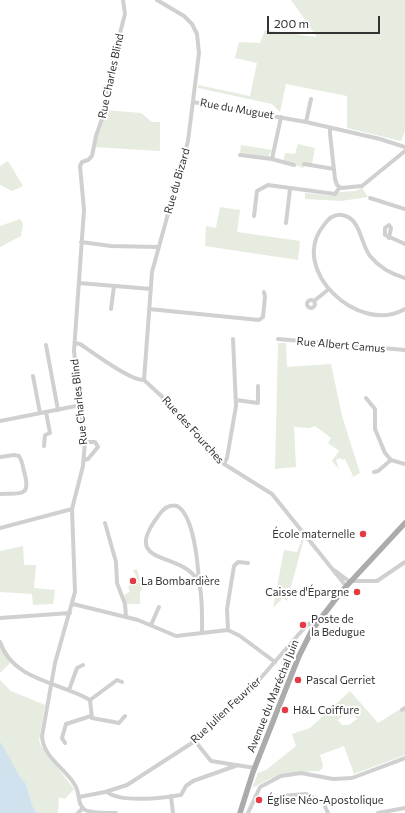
<!DOCTYPE html>
<html>
<head>
<meta charset="utf-8">
<style>
  body { margin:0 }
  #map { position:relative; width:405px; height:813px; overflow:hidden; background:#fff; font-family:Commissioner,sans-serif }
  canvas { display:block }
  .scale { position:absolute; left:267px; top:16px; width:113px; height:18px; box-sizing:border-box; border:2px solid #333; border-top:0; padding-left:5px; font-size:12px; line-height:14px; white-space:nowrap; color:#333; -webkit-text-stroke:3px #fff; paint-order:stroke }
</style>
</head>
<body>
<div id="map">
<canvas width="405" height="813"></canvas>
<div class="scale">200 m</div>
</div>
<script>
const context = document.querySelector('canvas').getContext('2d');
context.lineJoin = 'round';
function fillPath(path, color) {
  context.fillStyle = color;
  context.fill(path, 'evenodd');
}
function trace(path, color, width, dash) {
  context.strokeStyle = color;
  context.lineWidth = width;
  context.lineCap = dash ? 'butt' : 'round';
  context.setLineDash(dash || []);
  context.stroke(path);
}
function write(font, color, halo, rows, align = 'center') {
  context.font = font + ' Commissioner,sans-serif';
  context.lineWidth = 4;
  context.setLineDash([]);
  context.textBaseline = 'middle';
  context.strokeStyle = halo;
  context.fillStyle = color;
  for (const [text, x, y, turn = 0] of rows) {
    context.save();
    context.translate(x, y);
    context.rotate((+turn || 0) * Math.PI / 180);
    context.textAlign = isNaN(turn) ? turn : align;
    if (halo) context.strokeText(text, 0, 0);
    context.fillText(text, 0, 0);
    context.restore();
  }
}
fillPath(new Path2D(`
  M291,0h114v131l-4,10 -54,-13v-32l-61,-12 -6,28 -8,-8 -74,-16v-3l52,11 7,-33 -22,-5 4,-16 21,1 5,-13 52,7z
  M106,110l35,3 11,9h8v29l-65,-4z
  M298,144l17,4 -3,16 -7,-1 -1,5 -21,-6 2,-9 10,1z
  M241,145l31,5 -4,7 -28,-4z
  M8,161l15,25 -11,5 -12,-6v-19z
  M362,188l6,9 -27,4 -36,-2v-6l30,3 4,-4 16,-1z
  M220,207l20,3 -3,22 63,9 -2,19 -93,-14 1,-20 10,2z
  M20,219l3,5 -2,12 -21,11v-21z
  M278,343h8l1,24 44,-3 11,52 18,57 -9,5 2,-2 -8,-17 -3,1 -1,-2 -5,2 3,9 -7,-8 7,-10 -11,-8 3,-5 -16,-12 -6,2 -15,-1 2,40 -21,2z
  M303,537l1,2 -17,62 -4,-3 -10,10 11,-58 13,2z
  M23,546l1,19h12l-2,23 21,2 -2,14 -20,1 -1,-11 -32,-2v-41z
  M137,569l4,15 4,-1 -5,9v12h-14l-2,-7 1,-3 5,-2 -2,-6 11,-4 -6,-12z
  M0,647l10,16 -10,10z
  M0,680l11,11 34,14 -6,35 2,6 33,43 -9,10 -6,-2 -1,16h-21l-4,-6 -7,-23 -7,-7 -19,-36z
  M350,691l28,32 27,-17v49l-51,19 -10,-28 -24,9 3,10 -1,4 -3,2 -26,1 -24,7 -17,9 6,-15 8,-3 30,-24 -4,-12 18,-6zM350,710l7,9 -8,6h-7l-4,-5z`), '#e6ecdf');
fillPath(new Path2D(`
  M0,741l20,36 6,7 7,23 4,6h-37z`), '#cfe2ee');
trace(new Path2D(`
  M193,102l113,20 74,17 25,8
  M306,122l5,-23
  M330,128v6l5,45 2,6 4,3 21,-2 43,-35
  M240,155l32,4 9,-42
  M272,159l22,6
  M304,164l30,5
  M370,198l35,11
  M254,216l3,-25 11,-6 67,9 5,-7
  M286,223l4,-34
  M389,238l2,-10 -2,-3 -4,3v7l20,9
  M81,242l30,4 47,1
  M405,278c-14,-4 -26,-11 -35,-22 -10,-13 -9,-38 -28,-41 -8,-1 -14,4 -18,10 -37,44 35,111 81,84
  M79,283l72,6
  M307 304a4 4 0 1 1 8 0a4 4 0 1 1-8 0Z
  M314,301l15,-12
  M111,309l3,-23
  M149,309l110,11 4,-3 2,-20 -1,-5
  M278,339l127,11
  M75,343l5,1c12,8 52,38 64,36l26,24 54,60 48,30 74,92
  M46,345l12,65
  M33,376l7,37
  M144,380l8,-108 36,-131 11,-88 -2,-19 -5,-10 -8,-8 -27,-16
  M366,398l9,11v20l10,24 6,7 14,4
  M236,400l22,3v-17
  M0,421l81,-16
  M44,446l1,-11 5,-2 -4,-21
  M0,457l14,-2 5,1c4,6 4,13 6,19 6,23 -7,18 -25,19
  M84,460l4,-1 10,-12 -3,-5h-10
  M224,464l3,-6 9,-52 -3,-67
  M374,472l4,-1 13,-11
  M105,523l11,39 1,21 8,21 1,13
  M0,528l72,-19
  M334,570l16,12
  M351,581h26l28,-19
  M199,582c-1,-17 -5,-67 -22,-76 -8,-2 -14,3 -18,9 -40,52 22,35 39,66 5,10 4,40 4,52
  M73,604l65,16 38,16 52,-6 12,6 35,26
  M0,618l70,-5
  M151,625l8,-18
  M228,630l-1,-21 7,-43 4,-4 10,1
  M0,642c13,39 60,40 90,58l2,18 27,5 6,-7
  M69,690l8,-22 6,-3
  M90,700l27,-20 5,2
  M402,710l3,-2
  M195,741l16,20 44,7
  M65,743l-3,-5 4,-14 25,-8
  M107,792c14,11 56,6 74,3l5,-9 7,-5 45,-16
  M171,796l2,17
  M281,796l25,-2 17,8 5,11
  M79,797l26,-5 22,-7 68,-44 1,-4 63,-57 47,-54 5,-3 4,2
  M78,813l5,-5
  M116,813c-9,0 -24,0 -31,-3 -8,-6 -5,-15 -9,-23 -9,-18 -33,-29 -34,-51l13,-73 20,-71 -3,-83 11,-43 2,-24 -11,-91 10,-141 -4,-44 2,-4 6,-2 4,-4 4,-20 9,-26 9,-54 11,-42 -2,-14
  M248,813l12,-26 21,-11 20,-3 32,6 19,-1 53,-20
  M378,813l27,-5`), '#d0d0d0', 4);
trace(new Path2D(`
  M240,813l13,-41 34,-86 12,-30 13,-26 29,-38 64,-69`), '#ababab', 5.5);
for (const [x, y, r, color] of [
  [363,534,4,"#e63946"],
  [133,581,4,"#e63946"],
  [357,592,4,"#e63946"],
  [303,625,4,"#e63946"],
  [298,680,4,"#e63946"],
  [285,710,4,"#e63946"],
  [259,800,4,"#e63946"]
]) {
  const dot = new Path2D();
  dot.arc(x, y, r, 0, 2 * Math.PI);
  context.fillStyle = color;
  context.fill(dot);
  trace(dot, '#fff', 1.5);
}
write('11px', '#333', '#fff', [
  ["Rue Charles Blind",111,76,-78],
  ["Rue du Muguet",237,109,10],
  ["Rue du Bizard",177,181,-74],
  ["Rue Albert Camus",341,345,5],
  ["Rue Charles Blind",79,402,-96],
  ["Rue des Fourches",193,430,48],
  ["Avenue du Maréchal Juin",273,696,-68],
  ["Rue Julien Feuvrier",226,710,-43]
]);
write('11px', '#333', '#fff', [
  ["École maternelle",355,534,"right"],
  ["La Bombardière",141,581],
  ["Caisse d'Épargne",349,592,"right"],
  ["Poste de",311,619],
  ["la Bedugue",311,632],
  ["Pascal Gerriet",306,680],
  ["H&L Coiffure",293,710],
  ["Église Néo-Apostolique",267,800]
], 'left');
</script>
</body>
</html>
